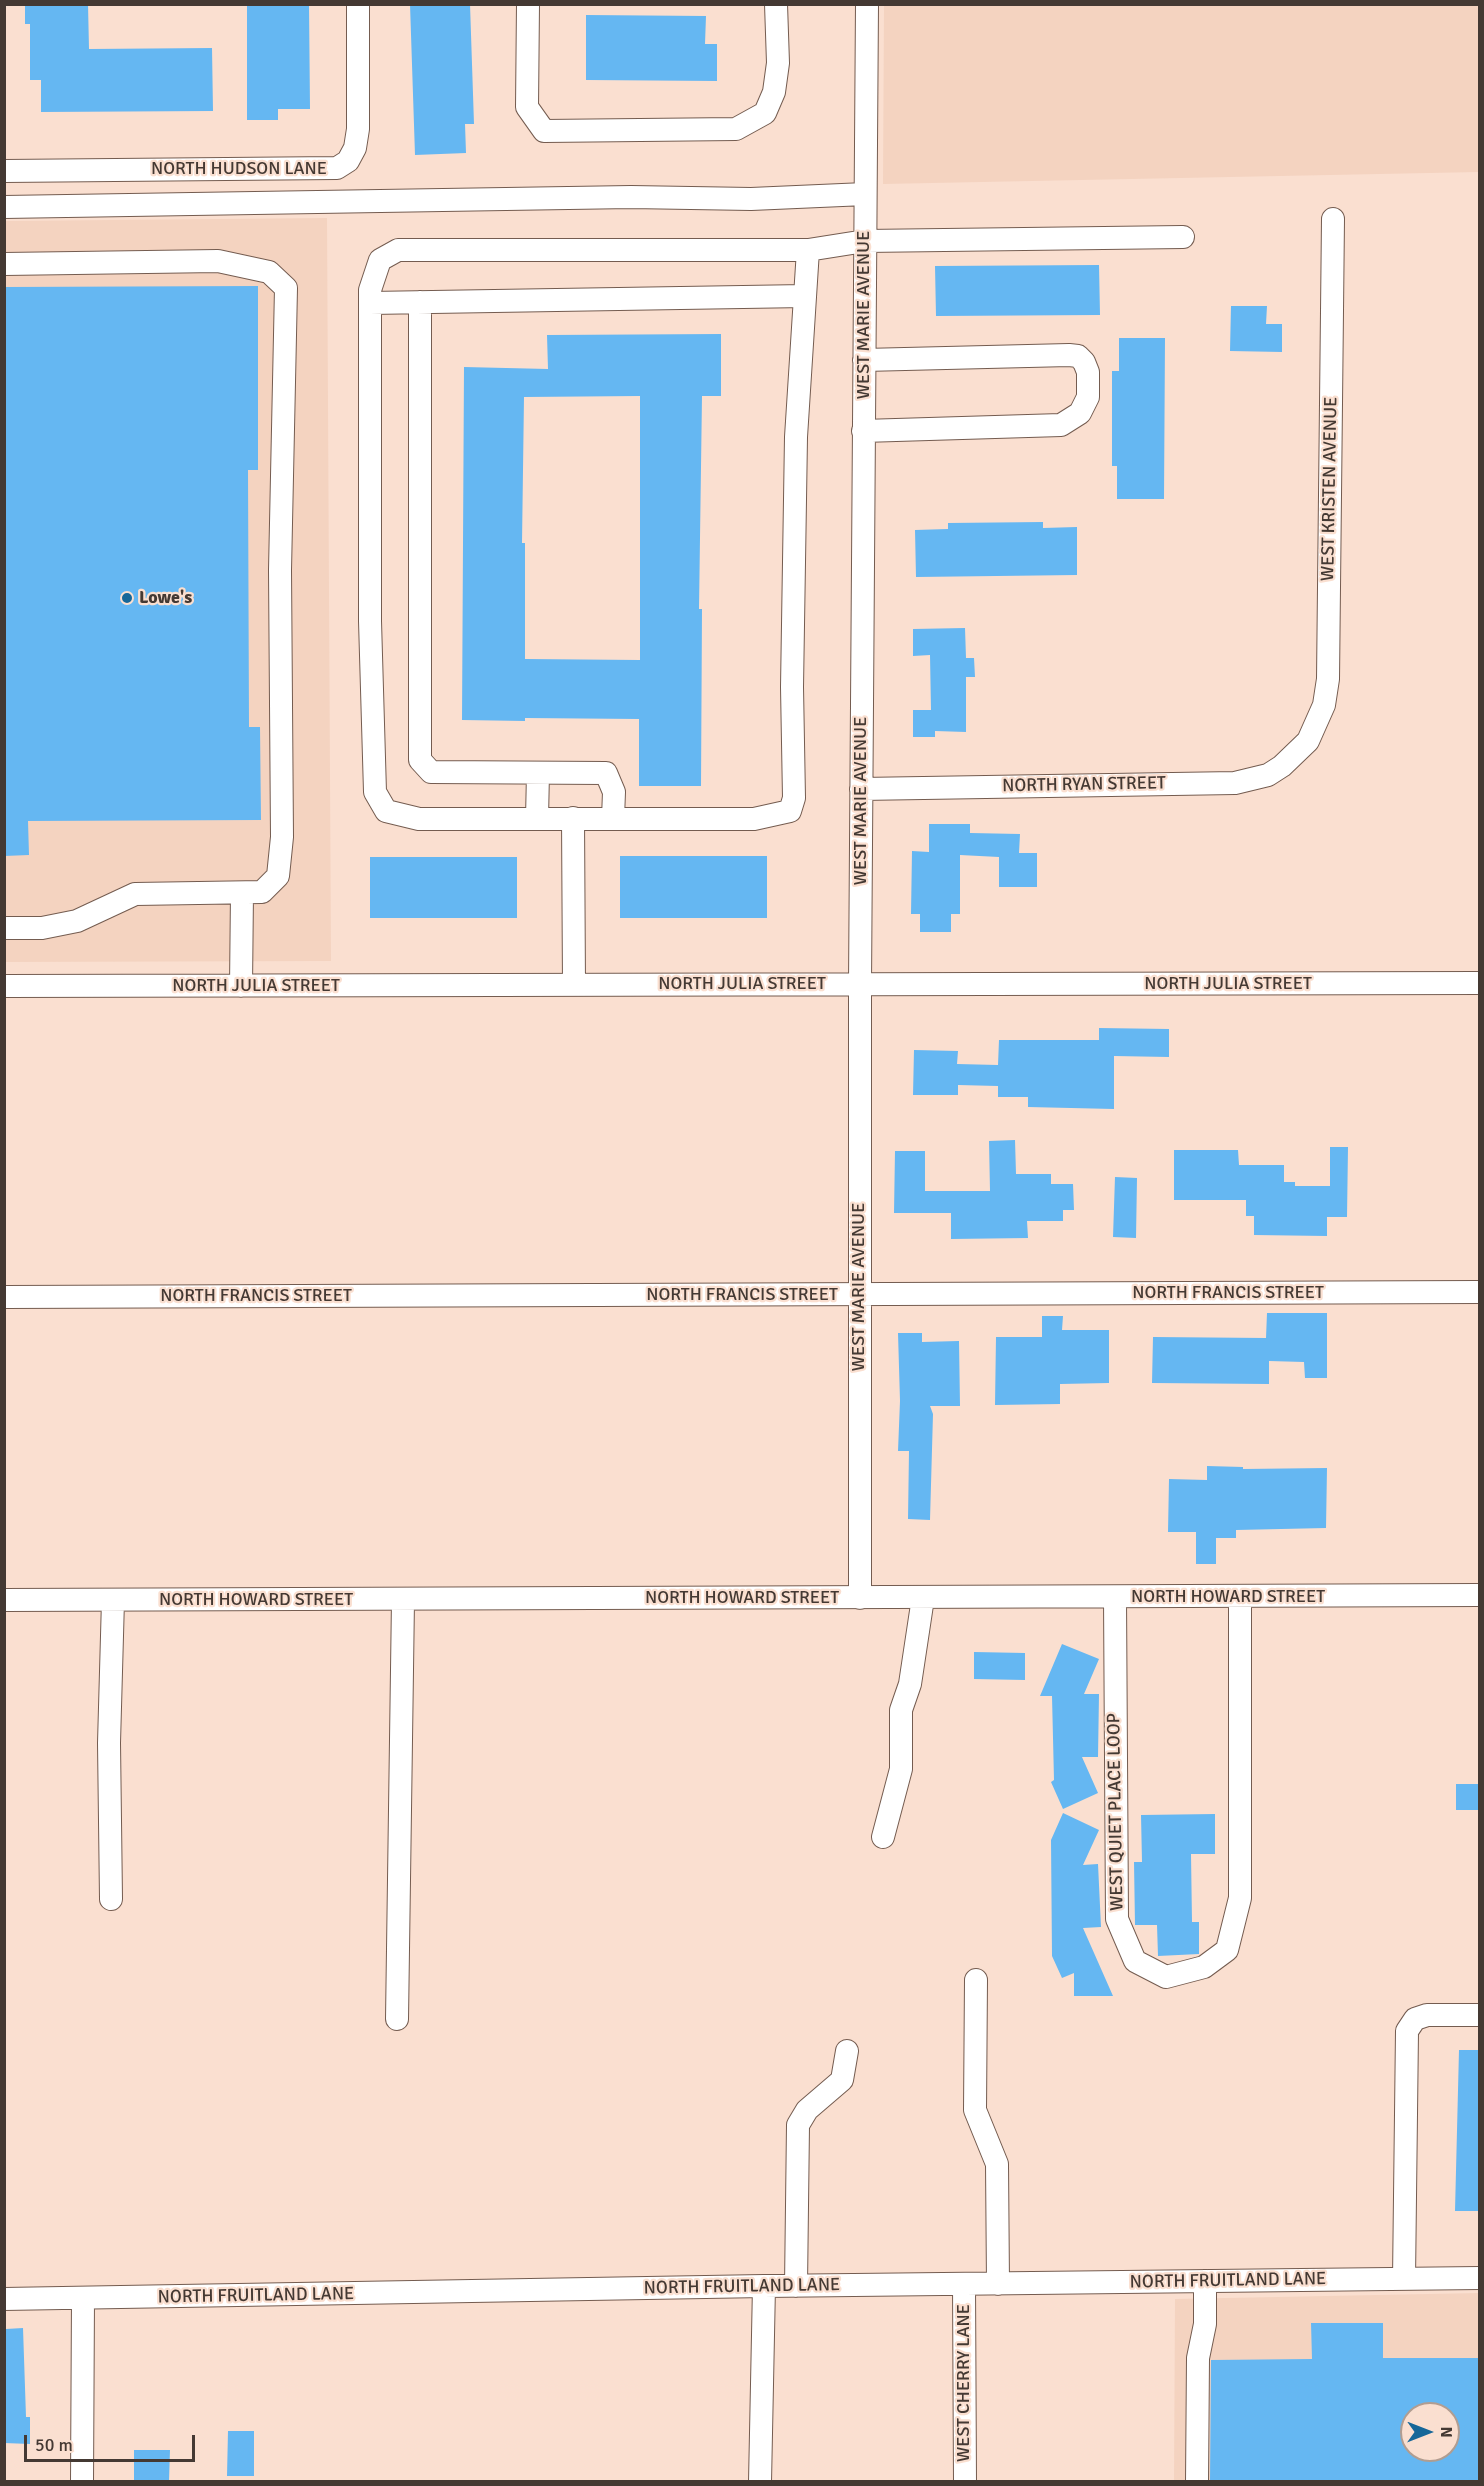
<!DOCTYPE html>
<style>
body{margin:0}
#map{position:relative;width:1484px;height:2486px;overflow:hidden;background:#fadfd0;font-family:Signika,sans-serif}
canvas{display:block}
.frame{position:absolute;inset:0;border:6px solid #443933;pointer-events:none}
.north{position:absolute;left:1400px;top:2402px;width:60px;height:60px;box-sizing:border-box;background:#fadfd0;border:2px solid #b19d91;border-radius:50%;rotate:90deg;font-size:16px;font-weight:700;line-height:24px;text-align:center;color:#443933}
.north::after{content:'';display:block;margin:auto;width:21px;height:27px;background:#166799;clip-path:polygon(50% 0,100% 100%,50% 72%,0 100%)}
.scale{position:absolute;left:24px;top:2435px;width:171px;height:27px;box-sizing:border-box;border:3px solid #443933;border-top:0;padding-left:8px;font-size:18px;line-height:21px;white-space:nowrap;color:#443933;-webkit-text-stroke:4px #fadfd0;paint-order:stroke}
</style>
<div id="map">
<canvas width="1484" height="2486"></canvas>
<div class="frame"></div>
<div class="north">N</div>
<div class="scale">50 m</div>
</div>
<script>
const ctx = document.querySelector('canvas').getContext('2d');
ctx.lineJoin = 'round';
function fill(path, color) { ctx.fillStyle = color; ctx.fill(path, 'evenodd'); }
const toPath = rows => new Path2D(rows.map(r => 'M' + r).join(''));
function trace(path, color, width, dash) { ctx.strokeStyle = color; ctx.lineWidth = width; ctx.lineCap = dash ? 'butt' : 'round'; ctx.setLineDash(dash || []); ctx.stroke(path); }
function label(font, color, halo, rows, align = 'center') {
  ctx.font = font + ' Signika,sans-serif'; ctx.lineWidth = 4.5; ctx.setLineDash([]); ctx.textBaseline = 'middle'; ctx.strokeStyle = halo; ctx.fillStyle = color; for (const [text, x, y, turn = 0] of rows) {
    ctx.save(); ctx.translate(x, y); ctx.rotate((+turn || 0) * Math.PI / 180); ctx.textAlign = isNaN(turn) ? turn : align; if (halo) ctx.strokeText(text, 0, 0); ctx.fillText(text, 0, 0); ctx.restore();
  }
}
fill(toPath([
 [884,5,1479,5,1479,172,883,184],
 [327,218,331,961,5,962,4,221],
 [1479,2293,1479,2481,1174,2482,1175,2299],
 [1412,2414,1448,2414,1448,2450,1412,2450]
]), '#f4d3c0');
fill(toPath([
 [25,4,88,4,89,49,212,48,213,111,41,112,41,80,30,80,30,24,25,24],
 [247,4,309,4,310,109,278,109,278,120,247,120],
 [410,4,470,4,474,124,465,124,466,153,415,155],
 [586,15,706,16,705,44,717,44,717,81,586,80],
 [1099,265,1100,315,936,316,935,266],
 [258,286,258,470,248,470,249,727,260,727,261,820,28,821,29,855,4,856,4,287],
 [1231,306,1267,306,1266,324,1282,324,1282,352,1230,351],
 [721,334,721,396,702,396,699,609,702,609,701,786,639,786,639,719,525,718,525,721,462,720,464,367,548,369,547,335],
 [640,396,640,660,525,659,525,543,522,543,524,397],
 [1119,338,1165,338,1164,499,1117,499,1117,466,1112,466,1112,371,1119,371],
 [1043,522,1043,528,1077,527,1077,575,916,577,915,530,948,529,948,523],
 [965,628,966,658,974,658,975,677,966,677,966,732,935,731,935,737,913,737,913,710,931,710,930,655,913,656,913,629],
 [929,824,970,824,970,833,1020,834,1019,853,1037,853,1037,887,999,887,999,857,960,855,960,914,951,914,951,932,920,932,920,914,911,914,912,851,929,852],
 [620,856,767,856,767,918,620,918],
 [370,857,517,857,517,918,370,918],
 [1099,1028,1169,1029,1169,1057,1114,1056,1114,1109,1028,1107,1028,1097,998,1097,998,1086,958,1085,958,1095,913,1095,914,1050,958,1051,957,1064,998,1065,999,1040,1099,1040],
 [1015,1140,1016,1174,1051,1174,1051,1184,1073,1184,1074,1210,1063,1210,1063,1221,1027,1221,1028,1238,951,1239,951,1213,894,1213,895,1151,925,1151,925,1191,990,1191,989,1141],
 [1330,1147,1348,1147,1347,1217,1327,1217,1327,1236,1254,1235,1254,1216,1246,1216,1246,1200,1174,1200,1174,1150,1238,1150,1239,1165,1284,1165,1284,1182,1295,1182,1295,1186,1330,1186],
 [1115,1177,1137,1178,1136,1238,1113,1237],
 [1267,1313,1327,1313,1327,1378,1305,1378,1304,1362,1269,1361,1269,1384,1152,1383,1153,1337,1266,1338],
 [1042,1316,1063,1316,1062,1330,1109,1330,1109,1383,1060,1384,1060,1404,995,1405,996,1337,1042,1337],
 [898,1333,922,1333,922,1342,959,1341,960,1406,930,1406,933,1414,930,1520,908,1519,909,1451,898,1451,900,1401],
 [1207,1466,1243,1467,1243,1469,1327,1468,1326,1528,1236,1530,1236,1538,1216,1538,1216,1564,1196,1564,1196,1532,1168,1532,1169,1479,1207,1480],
 [1062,1644,1099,1659,1084,1694,1099,1694,1098,1757,1082,1757,1098,1793,1063,1809,1051,1782,1054,1780,1052,1696,1040,1696],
 [974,1652,1025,1653,1025,1680,974,1679],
 [1456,1784,1479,1784,1479,1810,1456,1810],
 [1063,1813,1099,1830,1083,1865,1098,1864,1101,1927,1083,1928,1113,1996,1074,1996,1074,1973,1062,1978,1052,1956,1051,1840],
 [1215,1814,1215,1854,1191,1854,1192,1922,1199,1922,1199,1954,1158,1956,1157,1925,1135,1925,1134,1862,1142,1862,1141,1815],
 [1459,2050,1479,2050,1479,2211,1455,2211],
 [1311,2323,1383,2323,1383,2358,1479,2358,1479,2481,1210,2481,1211,2360,1312,2359],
 [1412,2414,1448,2414,1448,2450,1412,2450],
 [23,2328,26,2417,30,2417,30,2444,4,2443,6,2329],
 [228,2431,254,2431,254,2476,227,2476],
 [134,2450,170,2450,169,2481,134,2481]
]), '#65b7f2');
const minor = toPath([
 [528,4,527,107,544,131,736,129,765,113,774,92,778,63,776,4],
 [4,171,337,168,348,161,355,148,358,129,358,4],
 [4,207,631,197,751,199,865,194],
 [808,250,796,437,792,687,794,798,790,811,754,819,419,819,386,811,375,792,370,621,370,290,380,260,398,250,808,250,865,241,1183,237],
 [4,264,218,261,269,272,286,288,280,570,282,837,278,876,262,892,135,894,77,921,42,928,4,928],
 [420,302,420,760,431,772,606,773,614,792,613,818],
 [370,303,805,296],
 [863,431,1061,425,1080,413,1088,397,1088,372,1084,362,1078,356,1069,355,864,360],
 [861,789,1235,783,1268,775,1282,766,1308,741,1324,705,1328,679,1333,219],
 [537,818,538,773],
 [573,818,574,985],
 [4,986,1480,983],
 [241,986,242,893],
 [4,1297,1480,1292],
 [860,1598,860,984,867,4],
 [1115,1598,1117,1919,1135,1961,1166,1977,1204,1967,1227,1950,1240,1898,1240,1597],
 [4,1600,1480,1595],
 [883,1837,901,1769,901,1710,910,1684,923,1598],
 [111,1899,109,1743,113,1600],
 [976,1980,975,2110,997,2164,998,2284],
 [397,2019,403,1600],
 [1404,2279,1407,2031,1415,2019,1427,2015,1480,2015],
 [964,2284,965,2482],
 [796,2286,798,2125,807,2110,842,2080,847,2051],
 [4,2299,764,2286,1480,2278],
 [82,2482,83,2299],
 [760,2482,764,2286],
 [1197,2482,1198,2358,1205,2324,1205,2281]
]);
trace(minor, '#745c50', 24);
trace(minor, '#fff', 22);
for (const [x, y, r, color] of [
 [127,598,6,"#166799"]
]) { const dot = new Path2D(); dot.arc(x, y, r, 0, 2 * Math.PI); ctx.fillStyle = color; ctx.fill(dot); trace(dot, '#fadfd0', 2); }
label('18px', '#443933', '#fadfd0', [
 ["NORTH HUDSON LANE",239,169],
 ["WEST MARIE AVENUE",864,315,-90],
 ["WEST KRISTEN AVENUE",1330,489,-89],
 ["NORTH RYAN STREET",1084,785,-1],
 ["WEST MARIE AVENUE",861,801,-90],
 ["NORTH JULIA STREET",742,984],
 ["NORTH JULIA STREET",1228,984],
 ["NORTH JULIA STREET",256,986],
 ["WEST MARIE AVENUE",859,1287,-90],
 ["NORTH FRANCIS STREET",1228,1293],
 ["NORTH FRANCIS STREET",742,1295],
 ["NORTH FRANCIS STREET",256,1296],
 ["NORTH HOWARD STREET",1228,1597],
 ["NORTH HOWARD STREET",742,1598],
 ["NORTH HOWARD STREET",256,1600],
 ["WEST QUIET PLACE LOOP",1116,1812,-91],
 ["NORTH FRUITLAND LANE",1228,2281,-1],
 ["NORTH FRUITLAND LANE",742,2287,-1],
 ["NORTH FRUITLAND LANE",256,2296,-1],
 ["WEST CHERRY LANE",964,2383,-90]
]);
label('bold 18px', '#443933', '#fadfd0', [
 ["Lowe's",139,598]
], 'left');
</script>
